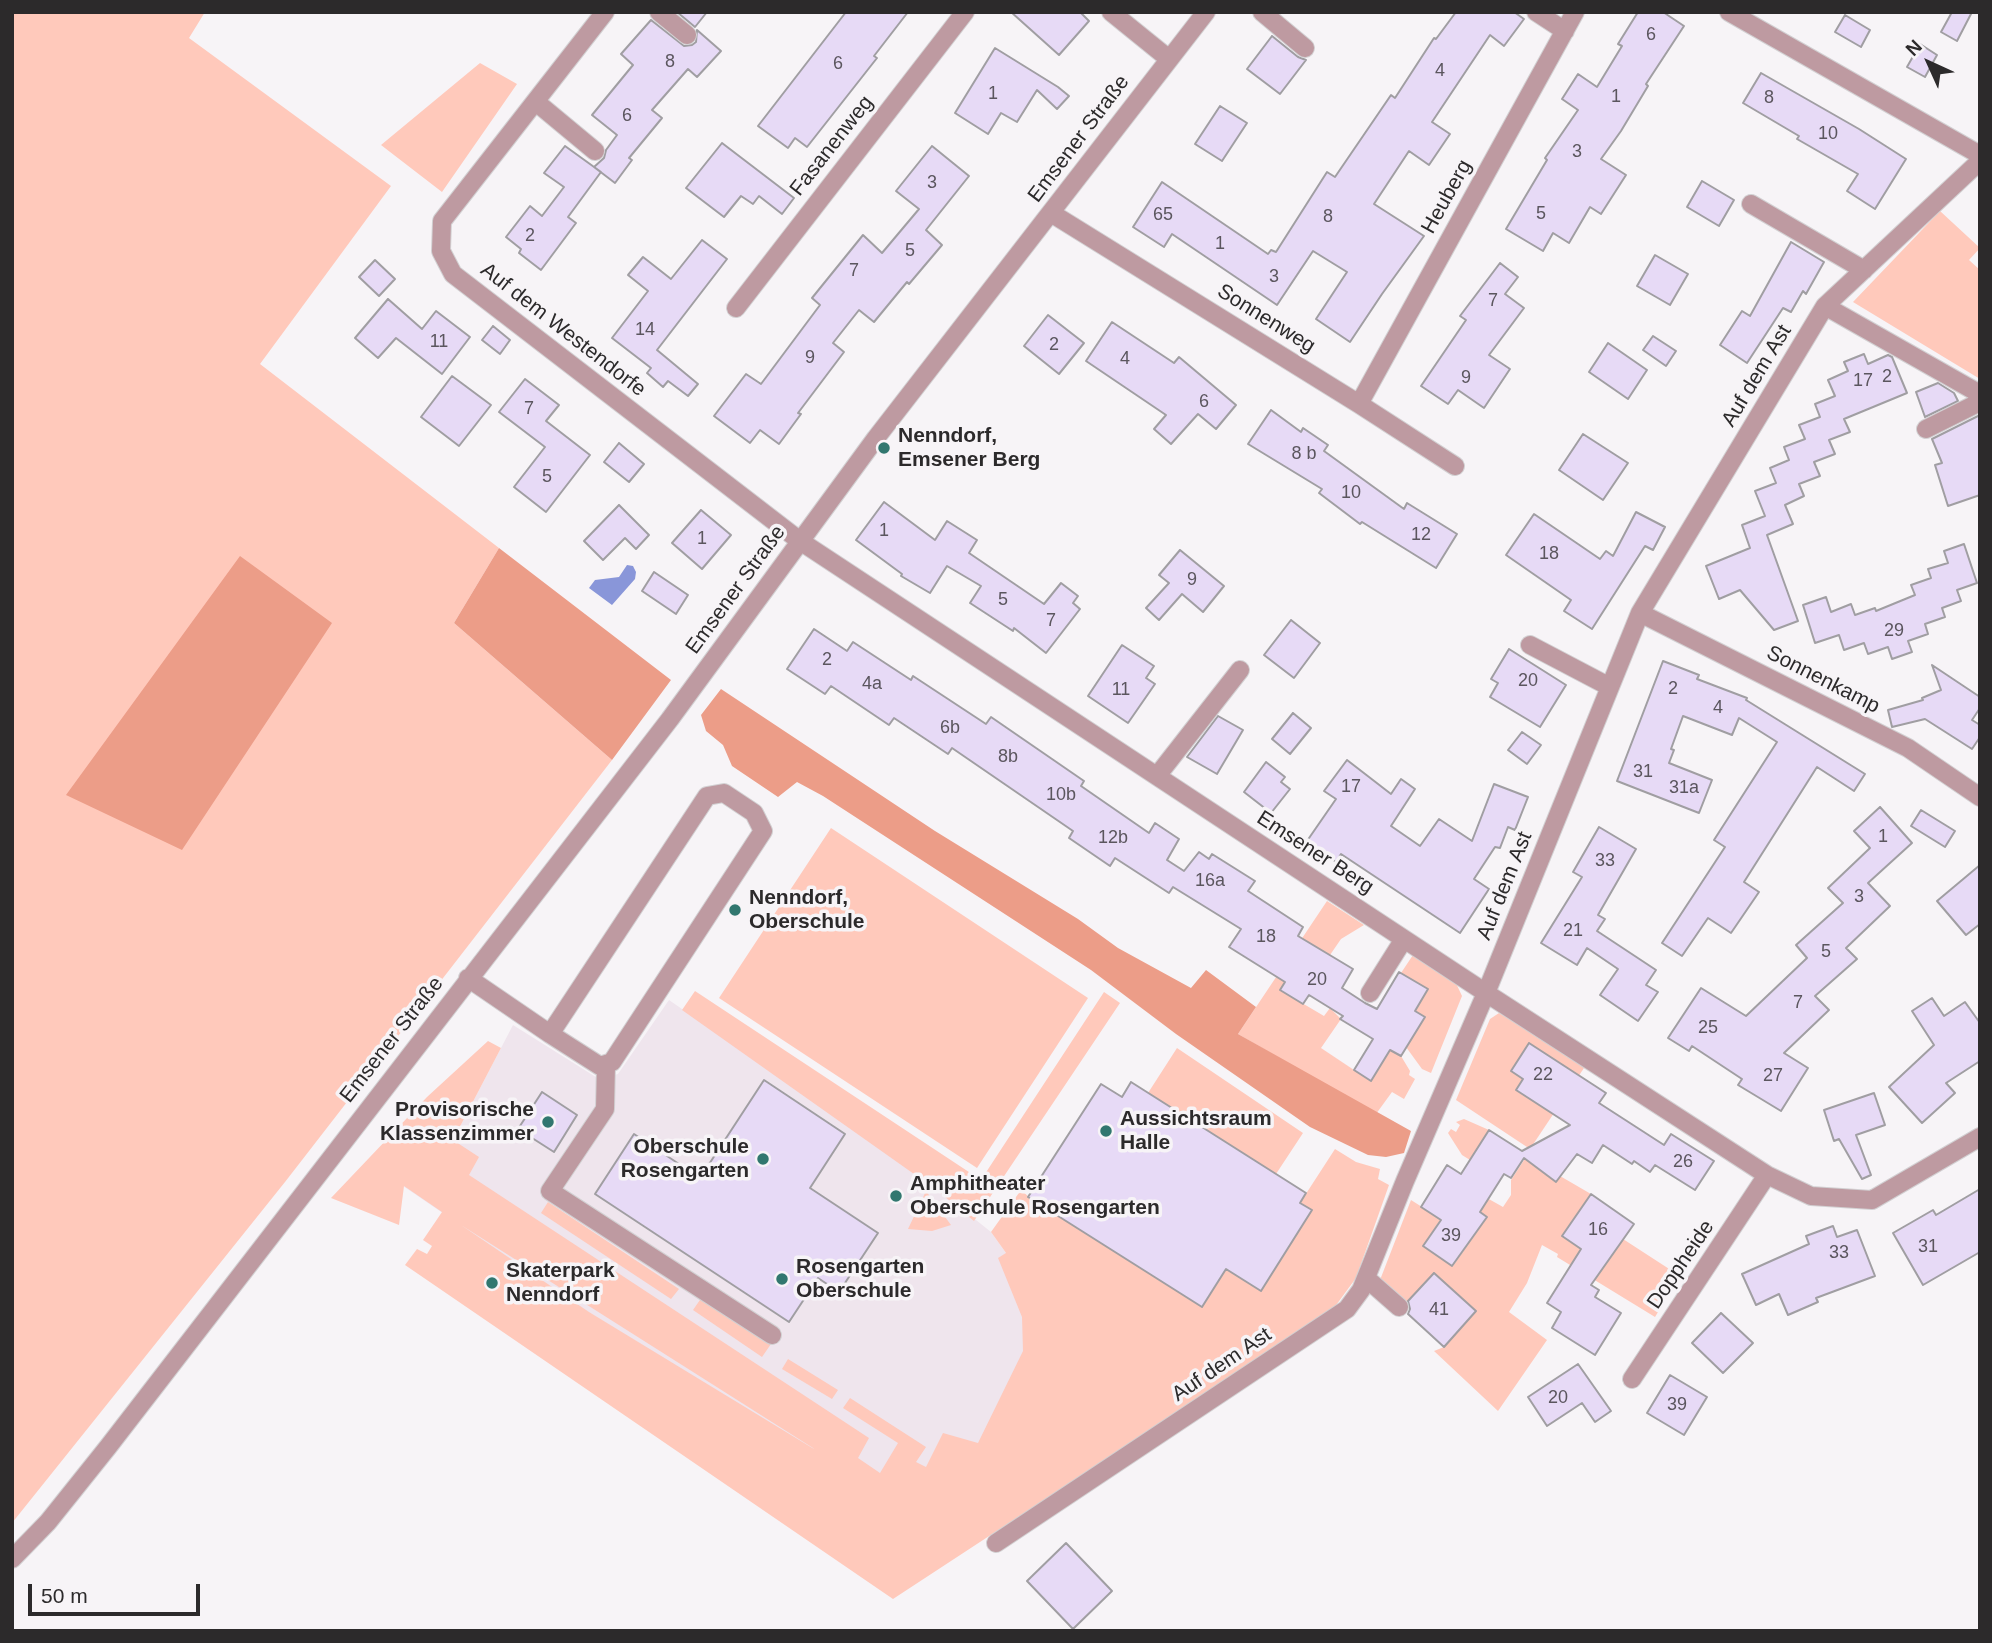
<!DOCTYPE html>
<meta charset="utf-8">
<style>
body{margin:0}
#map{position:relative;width:1992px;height:1643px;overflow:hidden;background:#f7f4f7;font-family:Arial,sans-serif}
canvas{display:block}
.frame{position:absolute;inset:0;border:14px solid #2c2a2b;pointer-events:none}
.north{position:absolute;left:1894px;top:28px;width:70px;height:70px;-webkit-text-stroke:5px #f7f4f7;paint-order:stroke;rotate:315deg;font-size:19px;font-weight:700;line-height:28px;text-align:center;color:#2c2a2b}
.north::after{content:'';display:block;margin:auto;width:24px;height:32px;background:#2c2a2b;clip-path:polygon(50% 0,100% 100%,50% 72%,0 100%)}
.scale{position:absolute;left:28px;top:1584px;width:172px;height:32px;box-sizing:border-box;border:4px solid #2c2a2b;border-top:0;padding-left:9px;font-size:21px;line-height:24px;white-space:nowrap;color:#2c2a2b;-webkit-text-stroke:5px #f7f4f7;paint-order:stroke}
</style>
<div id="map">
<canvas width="1992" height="1643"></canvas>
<div class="frame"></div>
<div class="north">N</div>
<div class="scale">50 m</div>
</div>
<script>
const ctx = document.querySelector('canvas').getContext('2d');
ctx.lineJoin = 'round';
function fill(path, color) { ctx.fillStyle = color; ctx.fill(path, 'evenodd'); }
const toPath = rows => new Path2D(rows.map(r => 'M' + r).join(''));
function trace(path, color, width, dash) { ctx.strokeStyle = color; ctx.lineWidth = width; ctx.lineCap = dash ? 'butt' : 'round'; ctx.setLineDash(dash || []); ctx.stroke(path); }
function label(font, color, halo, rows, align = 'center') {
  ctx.font = font + ' Arial,sans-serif'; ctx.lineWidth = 7; ctx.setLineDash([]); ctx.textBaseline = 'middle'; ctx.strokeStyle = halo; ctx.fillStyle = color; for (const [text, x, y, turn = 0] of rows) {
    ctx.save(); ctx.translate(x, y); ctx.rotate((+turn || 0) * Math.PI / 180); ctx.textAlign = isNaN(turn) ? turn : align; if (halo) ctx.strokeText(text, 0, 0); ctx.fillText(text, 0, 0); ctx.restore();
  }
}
fill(toPath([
 [669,1000,906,1164,991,1232,1043,1305,1092,1328,922,1516,588,1312,403,1186,453,1140,513,1025,599,1079,618,1074]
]), '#efe5ed');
fill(toPath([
 [12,12,205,12,189,38,391,186,260,364,499,548,454,623,612,760,285,1182,12,1523],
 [480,63,517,84,442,192,381,145],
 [1940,211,1980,248,1969,260,1980,270,1980,379,1853,302],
 [831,828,1088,998,977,1168,719,998],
 [1327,901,1364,925,1341,939,1330,955,1309,943,1280,990,1324,1016,1330,1008,1341,1019,1321,1048,1354,1070,1390,1049,1401,1056,1410,1071,1409,1075,1415,1079,1404,1099,1392,1092,1376,1114,1238,1034],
 [1413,955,1455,981,1462,996,1431,1073,1422,1069,1406,1047,1424,1017,1415,1011,1428,989,1401,973],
 [695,991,981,1180,1104,992,1120,1003,974,1221,938,1191,682,1010],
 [1499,1013,1586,1065,1530,1149,1456,1100,1490,1019],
 [488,1041,501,1048,453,1140,479,1157,469,1175,869,1438,858,1458,880,1473,898,1443,843,1408,850,1398,926,1447,916,1462,926,1467,943,1433,978,1443,1023,1351,1022,1317,998,1258,1006,1253,991,1232,1021,1190,1029,1197,1202,1307,1226,1269,1311,1210,1300,1203,1335,1149,1356,1162,1380,1169,1378,1179,1389,1185,1356,1278,1331,1312,893,1599,405,1265,417,1249,427,1254,432,1246,423,1240,442,1212,404,1186,399,1225,331,1198,427,1097],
 [461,1225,813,1448,814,1449,589,1312],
 [1177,1048,1303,1133,1276,1174,1148,1093],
 [1464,1119,1489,1130,1470,1160,1462,1155,1448,1133,1451,1129,1456,1132,1460,1125,1456,1122],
 [1528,1154,1552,1173,1549,1177,1556,1182,1560,1176,1591,1194,1562,1236,1604,1266,1623,1239,1680,1276,1655,1317,1557,1257,1558,1254,1542,1245,1527,1283,1509,1312,1547,1340,1498,1411,1434,1351,1444,1347,1476,1311,1434,1273,1405,1304,1380,1280,1411,1200,1441,1219,1423,1246,1453,1266,1487,1217,1464,1201,1471,1189,1503,1207,1511,1195,1511,1180],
 [926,1191,951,1225,932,1231,908,1229],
 [548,1202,679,1289,671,1299,541,1213],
 [702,1297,771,1344,762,1357,693,1310],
 [788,1359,838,1390,832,1399,782,1369]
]), '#ffc9bb');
fill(toPath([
 [499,548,671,680,612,760,454,623],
 [240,556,332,623,182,850,66,795],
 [721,689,935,831,1078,919,1118,948,1191,988,1206,970,1256,1007,1238,1034,1411,1131,1404,1153,1386,1157,1368,1155,1310,1127,1176,1034,1091,970,823,796,797,782,778,797,732,766,723,745,706,731,701,715]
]), '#ec9d88');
fill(toPath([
 [627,565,633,566,636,572,635,579,612,605,589,588,595,580,619,577]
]), '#8996d9');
const building = toPath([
 [677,12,707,12,695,27,677,12],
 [846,12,908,12,874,56,877,58,807,147,795,138,788,148,758,126,846,12],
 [1011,12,1080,12,1089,21,1059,55,1011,12],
 [1456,12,1514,12,1524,19,1504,46,1490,35,1432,122,1450,134,1429,165,1409,151,1374,204,1424,236,1382,294,1350,342,1316,319,1347,272,1313,251,1277,305,1172,234,1164,247,1133,227,1162,182,1268,254,1271,250,1276,252,1327,172,1335,177,1391,95,1395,98,1434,38,1436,39,1456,12],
 [1638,12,1663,12,1684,26,1646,84,1648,86,1621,131,1601,159,1626,175,1601,214,1590,207,1569,243,1553,233,1543,251,1506,229,1547,160,1545,158,1578,110,1562,99,1578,74,1597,87,1622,46,1618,44,1638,12],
 [1952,12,1972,12,1957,41,1941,32,1952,12],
 [1845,15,1870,30,1861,47,1835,32,1845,15],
 [651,20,684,46,692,45,696,42,697,30,721,51,697,77,688,69,652,110,662,118,629,158,632,160,615,183,594,167,604,158,606,150,617,135,592,115,633,65,621,54,651,20],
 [1272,36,1298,57,1306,60,1280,94,1247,69,1272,36],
 [1920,44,1937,55,1925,77,1907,67,1920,44],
 [995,48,1058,87,1069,96,1057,109,1037,90,1017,122,1001,113,988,134,955,113,995,48],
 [1761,73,1859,129,1906,159,1875,209,1847,191,1858,174,1797,139,1799,136,1743,103,1761,73],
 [1220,106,1247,123,1222,161,1195,144,1220,106],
 [722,143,794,198,782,214,759,196,753,204,741,196,724,217,686,188,722,143],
 [565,146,601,172,568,217,576,223,541,270,519,253,521,249,506,237,530,206,542,216,564,187,544,173,565,146],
 [932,146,969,176,926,230,942,245,909,284,907,282,874,322,859,310,833,343,844,352,798,413,801,414,779,444,760,430,750,443,714,416,746,374,761,384,820,305,812,298,863,235,882,253,919,209,896,191,932,146],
 [1702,181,1734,200,1719,226,1687,207,1702,181],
 [702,240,727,259,657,350,698,384,688,396,668,381,663,387,647,373,651,368,612,338,648,291,628,275,643,257,671,279,702,240],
 [1791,242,1824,262,1806,294,1803,291,1791,312,1783,308,1747,363,1720,345,1742,311,1750,316,1791,242],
 [1655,255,1688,274,1670,305,1637,286,1655,255],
 [375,260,395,279,379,296,359,277,375,260],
 [1500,263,1518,277,1505,294,1524,308,1489,355,1510,369,1484,408,1458,390,1448,404,1421,386,1466,320,1460,316,1500,263],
 [388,299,422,329,436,311,470,337,442,374,396,338,378,358,355,338,388,299],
 [1048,315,1084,343,1059,374,1024,346,1048,315],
 [1112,322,1174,363,1179,357,1236,405,1216,429,1198,414,1171,444,1154,429,1166,415,1086,361,1112,322],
 [493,326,510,340,500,354,482,340,493,326],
 [1653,336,1676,351,1666,366,1643,350,1653,336],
 [1608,343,1647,370,1628,399,1589,372,1608,343],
 [1864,354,1868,364,1888,355,1892,357,1907,393,1844,419,1850,432,1829,440,1835,454,1814,462,1820,476,1799,484,1804,496,1785,505,1793,524,1767,535,1798,621,1774,630,1740,590,1719,599,1706,566,1750,548,1742,525,1765,516,1755,491,1776,483,1770,468,1789,460,1784,447,1805,439,1799,425,1820,417,1815,404,1835,396,1828,380,1848,371,1844,362,1864,354],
 [452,376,491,405,459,446,421,417,452,376],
 [525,379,559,405,546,421,590,455,546,512,514,487,545,447,499,412,525,379],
 [1938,383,1954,393,1958,401,1925,417,1916,392,1938,383],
 [1271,410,1301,432,1303,428,1328,445,1324,451,1404,509,1407,503,1457,534,1436,568,1362,522,1360,524,1319,493,1322,489,1248,444,1271,410],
 [1980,415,1980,495,1948,506,1935,465,1942,463,1932,439,1980,415],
 [1583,434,1628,463,1603,500,1559,470,1583,434],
 [619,443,644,464,629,482,604,462,619,443],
 [884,502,935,540,947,521,977,540,969,553,1044,604,1061,583,1078,596,1073,603,1080,609,1046,653,1014,628,1013,631,970,603,981,586,947,566,930,593,901,576,902,574,856,540,884,502],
 [619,505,649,535,636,549,625,538,603,560,584,541,619,505],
 [701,510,731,535,702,569,672,543,701,510],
 [1636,512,1665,527,1653,550,1645,546,1592,629,1564,611,1571,600,1506,555,1534,514,1600,559,1606,551,1613,556,1636,512],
 [1964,544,1977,583,1957,590,1961,601,1942,608,1945,617,1925,624,1928,634,1908,641,1912,652,1892,659,1888,647,1868,654,1864,643,1844,650,1839,635,1815,643,1803,605,1826,597,1831,612,1851,604,1855,615,1875,608,1876,611,1915,595,1911,585,1931,578,1928,569,1948,563,1944,551,1964,544],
 [1180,550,1224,586,1203,612,1182,594,1159,620,1146,608,1169,583,1159,575,1180,550],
 [654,572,688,595,676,614,642,591,654,572],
 [1291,620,1320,643,1294,678,1264,655,1291,620],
 [814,629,847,651,853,642,911,680,913,676,986,724,991,717,1084,781,1081,786,1149,833,1155,823,1179,839,1167,860,1184,871,1199,852,1209,859,1212,854,1255,881,1248,891,1303,927,1298,936,1353,969,1342,988,1365,1003,1377,1009,1399,972,1428,989,1415,1011,1425,1017,1401,1056,1390,1050,1371,1081,1354,1070,1373,1039,1340,1019,1343,1016,1309,995,1303,1004,1280,990,1285,982,1229,947,1241,929,1173,887,1169,893,1115,858,1110,866,1069,838,1073,831,952,748,948,754,894,718,889,725,831,686,825,694,787,669,814,629],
 [1122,645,1154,666,1146,678,1155,684,1128,723,1088,696,1122,645],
 [1509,649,1566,685,1540,727,1490,697,1498,683,1491,679,1509,649],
 [1663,661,1699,675,1697,679,1747,698,1746,700,1865,774,1854,791,1817,767,1744,882,1759,892,1731,933,1708,918,1682,956,1662,943,1725,847,1714,840,1777,742,1739,718,1732,735,1683,716,1671,749,1674,750,1669,763,1712,780,1699,813,1617,781,1663,661],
 [1932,665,1980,697,1980,708,1972,720,1980,725,1980,737,1972,749,1925,719,1892,727,1888,710,1923,700,1922,698,1941,690,1932,665],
 [1293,713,1311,728,1290,754,1272,739,1293,713],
 [1218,716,1243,730,1217,774,1187,757,1218,716],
 [1522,732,1541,745,1527,764,1508,750,1522,732],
 [1347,760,1391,794,1401,779,1415,789,1391,826,1420,846,1439,819,1472,841,1494,784,1528,797,1515,830,1508,827,1500,848,1495,847,1474,879,1489,889,1460,933,1341,854,1336,862,1307,841,1336,799,1324,791,1347,760],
 [1266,762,1285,777,1281,782,1290,789,1271,813,1244,792,1266,762],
 [1880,807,1912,843,1868,883,1890,906,1846,948,1857,959,1815,996,1829,1010,1784,1053,1808,1068,1781,1111,1738,1085,1742,1079,1692,1046,1689,1051,1668,1038,1701,988,1746,1016,1807,958,1796,945,1843,903,1828,888,1870,848,1854,831,1880,807],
 [1921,810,1955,831,1945,847,1911,826,1921,810],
 [1599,827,1636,849,1598,915,1605,919,1597,931,1656,970,1646,985,1658,992,1638,1021,1600,995,1618,969,1587,948,1577,965,1541,943,1582,877,1573,872,1599,827],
 [1980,865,1980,924,1966,935,1937,901,1980,865],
 [1932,998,1944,1016,1965,1002,1980,1023,1980,1061,1946,1083,1955,1093,1922,1123,1889,1087,1934,1045,1912,1011,1932,998],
 [1529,1043,1606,1093,1599,1103,1664,1145,1671,1134,1714,1161,1695,1190,1655,1165,1650,1172,1634,1161,1632,1164,1603,1145,1592,1163,1577,1154,1556,1182,1524,1158,1511,1178,1504,1174,1480,1212,1487,1217,1452,1266,1423,1246,1441,1220,1421,1207,1447,1165,1461,1174,1489,1130,1522,1151,1570,1125,1516,1090,1523,1079,1511,1071,1529,1043],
 [764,1080,845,1134,810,1188,878,1233,839,1292,818,1278,789,1322,595,1194,634,1134,700,1178,764,1080],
 [1131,1082,1306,1193,1300,1203,1312,1210,1261,1291,1226,1269,1202,1307,1028,1197,1101,1084,1122,1097,1131,1082],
 [542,1092,577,1115,554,1152,518,1129,542,1092],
 [1874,1093,1885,1125,1856,1135,1871,1175,1862,1179,1839,1139,1834,1141,1824,1110,1874,1093],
 [1980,1189,1980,1252,1923,1285,1893,1233,1933,1210,1936,1215,1980,1189],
 [1591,1194,1634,1224,1591,1285,1599,1290,1595,1297,1621,1313,1595,1355,1552,1328,1561,1312,1547,1303,1581,1249,1562,1236,1591,1194],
 [1833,1226,1837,1237,1857,1230,1875,1276,1816,1298,1818,1302,1788,1315,1779,1294,1756,1305,1742,1274,1809,1244,1806,1236,1833,1226],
 [1434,1273,1476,1311,1444,1347,1408,1314,1410,1309,1408,1301,1434,1273],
 [1721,1313,1753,1343,1723,1373,1692,1343,1721,1313],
 [1578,1364,1611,1411,1595,1422,1582,1403,1547,1426,1528,1397,1578,1364],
 [1670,1375,1707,1397,1684,1435,1647,1413,1670,1375],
 [1066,1543,1112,1591,1073,1629,1027,1581,1066,1543]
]);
fill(building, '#e7daf6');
trace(building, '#a09ea2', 2);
const minor = toPath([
 [605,12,442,221,441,251,453,274,800,541,1486,993,1767,1175,1811,1196,1872,1200,1980,1137],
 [659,12,687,35],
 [1111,12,1169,59],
 [1262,12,1305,48],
 [1536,12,1565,31],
 [1729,12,1980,155],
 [536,102,595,151],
 [1751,204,1864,270],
 [1051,213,1359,404,1455,466],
 [1825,306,1980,394],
 [736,308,965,12],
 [1359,404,1575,12],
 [1926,429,1980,402],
 [1640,613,1908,748,1980,797],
 [1530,645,1610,687],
 [1157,776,1240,670],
 [468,978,550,1034,707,796,724,793,754,813,763,831,612,1062,600,1066,550,1034],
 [1370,993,1404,939],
 [606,1064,605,1109,550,1191,772,1335],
 [1366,1278,1399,1307],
 [1632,1379,1767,1175],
 [996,1543,1347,1309,1361,1290,1405,1181,1486,993,1640,613,1825,306,1980,161],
 [12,1559,48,1522,108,1447,670,719,876,438,1206,12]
]);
trace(minor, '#d2d0d2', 20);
trace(minor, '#be9aa1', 18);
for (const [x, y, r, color] of [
 [884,448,7,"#31776f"],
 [735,910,7,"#31776f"],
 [548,1122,7,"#31776f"],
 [1106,1131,7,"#31776f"],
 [763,1159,7,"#31776f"],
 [896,1196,7,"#31776f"],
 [782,1279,7,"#31776f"],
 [492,1283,7,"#31776f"]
]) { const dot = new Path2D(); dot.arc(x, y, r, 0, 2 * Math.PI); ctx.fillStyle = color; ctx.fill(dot); trace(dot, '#f7f4f7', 2.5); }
label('18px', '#5b565e', null, [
 ["6",1651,35],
 ["8",670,62],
 ["6",838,64],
 ["4",1440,71],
 ["1",993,94],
 ["1",1616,97],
 ["8",1769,98],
 ["6",627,116],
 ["10",1828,134],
 ["3",1577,152],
 ["3",932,183],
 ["5",1541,214],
 ["65",1163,215],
 ["8",1328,217],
 ["2",530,236],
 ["1",1220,244],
 ["5",910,251],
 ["7",854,271],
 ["3",1274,277],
 ["7",1493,301],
 ["14",645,330],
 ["11",439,342],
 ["2",1054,345],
 ["9",810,358],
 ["4",1125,359],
 ["2",1887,377],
 ["9",1466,378],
 ["17",1863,381],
 ["6",1204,402],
 ["7",529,409],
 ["8 b",1304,454],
 ["5",547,477],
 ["10",1351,493],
 ["1",884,531],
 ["12",1421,535],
 ["1",702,539],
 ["18",1549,554],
 ["9",1192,580],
 ["5",1003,600],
 ["7",1051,621],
 ["29",1894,631],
 ["2",827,660],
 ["20",1528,681],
 ["4a",872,684],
 ["2",1673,689],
 ["11",1121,690],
 ["4",1718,708],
 ["6b",950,728],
 ["8b",1008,757],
 ["31",1643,772],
 ["17",1351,787],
 ["31a",1684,788],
 ["10b",1061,795],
 ["1",1883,837],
 ["12b",1113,838],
 ["33",1605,861],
 ["16a",1210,881],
 ["3",1859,897],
 ["21",1573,931],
 ["18",1266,937],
 ["5",1826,952],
 ["20",1317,980],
 ["7",1798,1003],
 ["25",1708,1028],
 ["22",1543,1075],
 ["27",1773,1076],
 ["26",1683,1162],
 ["16",1598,1230],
 ["39",1451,1236],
 ["31",1928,1247],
 ["33",1839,1253],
 ["41",1439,1310],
 ["20",1558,1398],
 ["39",1677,1405]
]);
label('21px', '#2c2a2b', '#f7f4f7', [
 ["Emsener Straße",1079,139,-53],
 ["Fasanenweg",832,146,-52],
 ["Heuberg",1447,197,-61],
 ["Sonnenweg",1266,319,32],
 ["Auf dem Westendorfe",563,330,38],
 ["Auf dem Ast",1757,376,-59],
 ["Emsener Straße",736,590,-54],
 ["Sonnenkamp",1823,680,27],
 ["Emsener Berg",1315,853,33],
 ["Auf dem Ast",1505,886,-68],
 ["Emsener Straße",392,1040,-52],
 ["Doppheide",1681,1265,-56],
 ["Auf dem Ast",1222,1365,-34]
]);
label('bold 21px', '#2c2a2b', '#f7f4f7', [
 ["Nenndorf,",898,436],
 ["Emsener Berg",898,460],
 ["Nenndorf,",749,898],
 ["Oberschule",749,922],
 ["Provisorische",534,1110,"right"],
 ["Klassenzimmer",534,1134,"right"],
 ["Aussichtsraum",1120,1119],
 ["Halle",1120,1143],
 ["Oberschule",749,1147,"right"],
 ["Rosengarten",749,1171,"right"],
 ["Amphitheater",910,1184],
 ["Oberschule Rosengarten",910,1208],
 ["Rosengarten",796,1267],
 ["Oberschule",796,1291],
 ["Skaterpark",506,1271],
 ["Nenndorf",506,1295]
], 'left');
</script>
